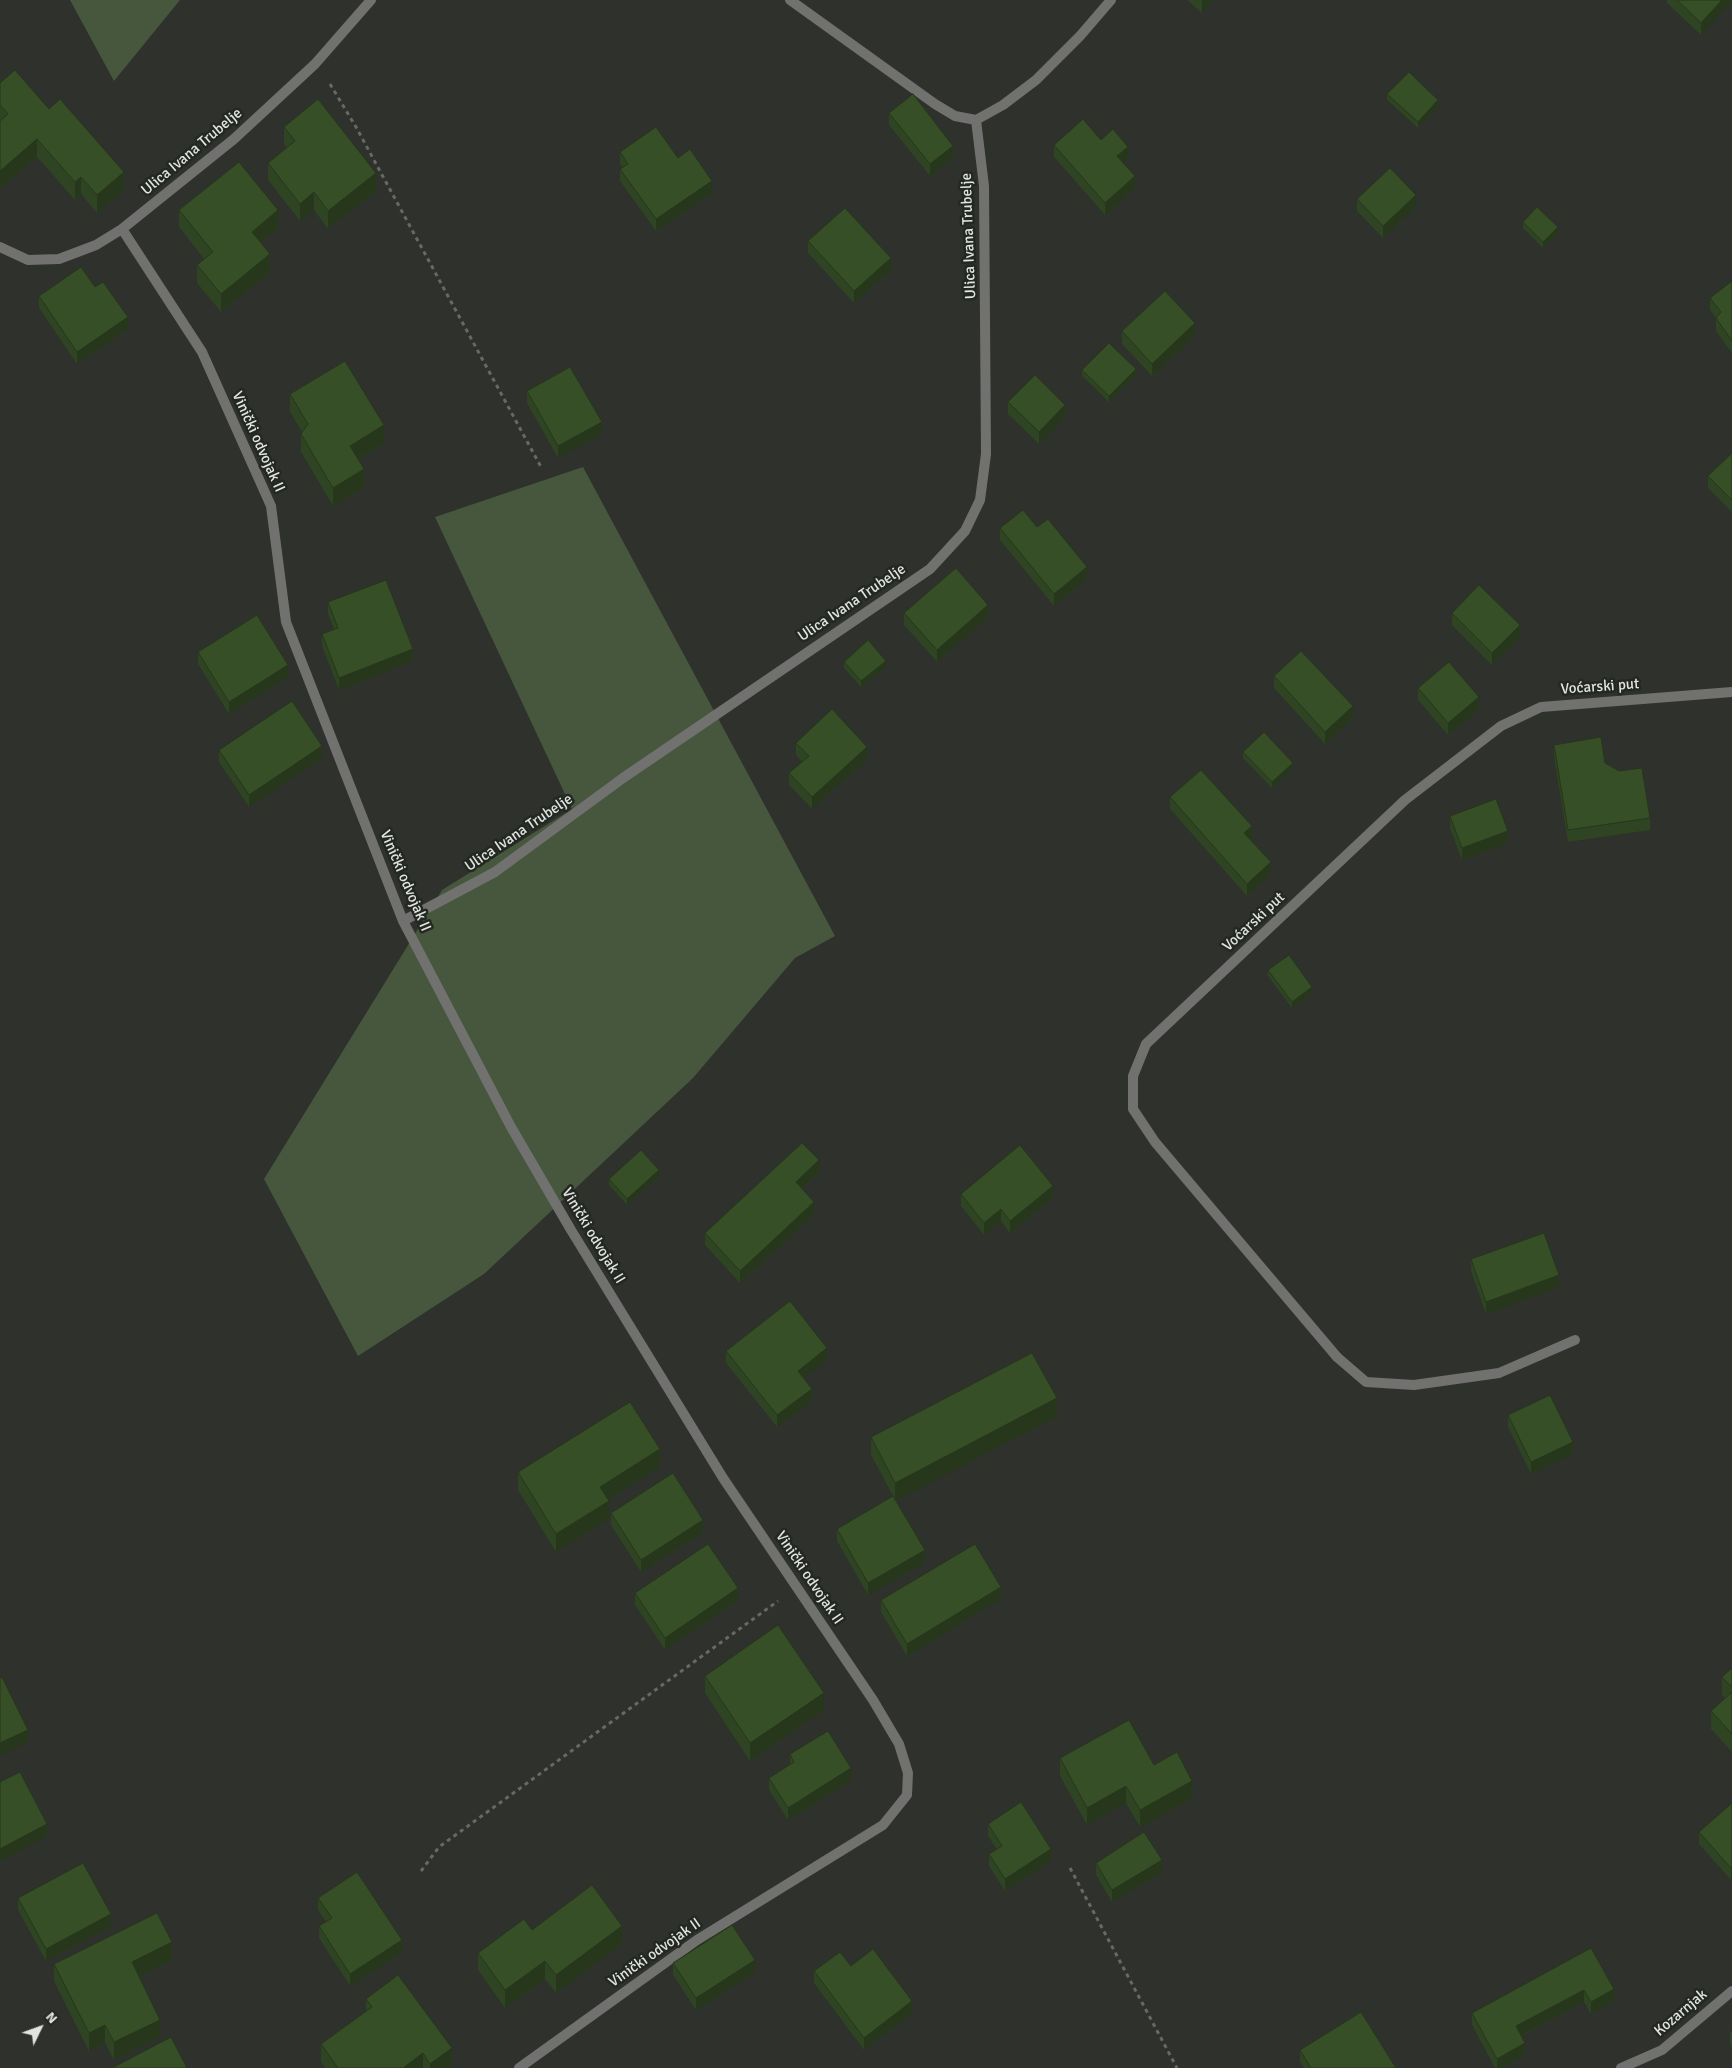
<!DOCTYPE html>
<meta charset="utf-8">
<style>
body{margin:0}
#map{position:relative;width:1732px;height:2068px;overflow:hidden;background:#2e312c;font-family:Signika,sans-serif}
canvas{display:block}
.north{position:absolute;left:15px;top:2003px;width:50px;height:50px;-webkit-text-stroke:4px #242822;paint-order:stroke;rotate:48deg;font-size:14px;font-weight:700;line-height:20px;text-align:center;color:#e2e4e1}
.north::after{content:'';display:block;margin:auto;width:18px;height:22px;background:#e2e4e1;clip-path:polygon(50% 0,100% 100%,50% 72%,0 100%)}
</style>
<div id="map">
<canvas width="1732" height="2068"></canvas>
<div class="north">N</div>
</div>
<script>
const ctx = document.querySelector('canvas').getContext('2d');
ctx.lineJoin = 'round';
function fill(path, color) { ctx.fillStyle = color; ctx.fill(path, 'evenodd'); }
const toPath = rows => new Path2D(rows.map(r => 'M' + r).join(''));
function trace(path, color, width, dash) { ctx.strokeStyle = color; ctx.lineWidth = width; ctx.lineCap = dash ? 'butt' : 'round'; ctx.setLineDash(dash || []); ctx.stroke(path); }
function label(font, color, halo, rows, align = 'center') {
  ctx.font = font + ' Signika,sans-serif'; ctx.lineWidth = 5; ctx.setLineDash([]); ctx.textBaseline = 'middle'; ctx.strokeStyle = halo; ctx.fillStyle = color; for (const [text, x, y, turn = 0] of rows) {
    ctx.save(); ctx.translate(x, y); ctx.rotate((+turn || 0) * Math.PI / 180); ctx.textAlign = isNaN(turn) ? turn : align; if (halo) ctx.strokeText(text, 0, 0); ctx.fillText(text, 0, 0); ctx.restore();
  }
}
fill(toPath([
 [70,0,180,0,114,81],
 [583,467,835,936,795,958,693,1078,484,1274,358,1356,264,1179,442,890,572,809,435,517]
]), '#47573e');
trace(toPath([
 [330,84,356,127,541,467],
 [1070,1868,1177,2068],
 [421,1871,439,1847,778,1601]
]), '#666964', 3, [4, 4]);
trace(toPath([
 [1337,1357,1366,1382,1414,1385,1499,1373,1575,1340]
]), '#717270', 10);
trace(toPath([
 [790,0,935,104,955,116,976,120,1003,105,1036,80,1080,36,1111,0],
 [122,229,202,352,271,506,286,622,403,921,511,1127,571,1230,723,1478,873,1700,899,1744,908,1773,907,1795,883,1825,697,1940,519,2068],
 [0,247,28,260,59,259,96,245,122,229,234,139,315,64,371,0],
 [403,921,495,872,623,778,930,569,965,531,980,500,986,454,984,186,976,120],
 [1337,1357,1155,1142,1133,1109,1133,1076,1146,1044,1405,800,1501,726,1541,707,1732,692],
 [1621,2068,1662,2050,1732,1991]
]), '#717270', 10);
fill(toPath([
 [1187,0,1213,0,1202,13],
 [1667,0,1732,0,1701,35,1667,3],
 [0,83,49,109,124,190,97,213,81,194,75,200,37,157,0,189],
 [1387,94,1438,106,1418,128,1387,100],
 [889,113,953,158,930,176,889,125],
 [284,127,376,191,328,229,314,210,300,221,268,180,268,163,287,148,284,144],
 [1101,140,1128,159,1123,163,1135,188,1105,215,1054,157,1054,145],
 [620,152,678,158,712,193,656,231,620,181,620,169,623,167,620,164],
 [1357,199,1416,207,1383,238,1357,211],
 [179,210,278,228,261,242,270,272,221,312,197,283,197,265,204,259,179,227],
 [1523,222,1558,233,1543,248,1523,228],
 [808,241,891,270,854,303,808,253],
 [1732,281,1732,353,1716,331,1716,318,1710,310,1710,298],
 [95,287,128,329,77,364,39,308,39,296],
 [1122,331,1195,335,1152,376,1122,344],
 [1082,370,1136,375,1109,402,1082,376],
 [527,391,602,434,558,458,527,403],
 [290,394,384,443,358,459,364,487,333,506,301,452,301,434,302,432,290,412],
 [1008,402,1065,417,1039,444,1008,414],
 [1732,453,1732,512,1708,488,1708,476],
 [1037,527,1087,579,1054,606,1000,540,1000,528],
 [328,602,413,661,339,690,322,646,322,634,334,629,328,614],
 [904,613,988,617,937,662,904,625],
 [1452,613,1520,637,1492,665,1452,625],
 [198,652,288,677,229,714,198,664],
 [844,662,886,667,861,687,844,668],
 [1274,676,1353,718,1325,744,1274,688],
 [1418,688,1479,709,1448,735,1418,700],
 [796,743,867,759,812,809,789,785,789,773,802,762,796,755],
 [1554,745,1605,763,1650,818,1650,830,1568,842,1554,757],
 [219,750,322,758,249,807,219,762],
 [1243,752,1293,769,1272,788,1243,758],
 [1170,797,1252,838,1250,840,1271,874,1247,896,1170,809],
 [1450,816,1508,843,1462,860,1450,828],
 [1268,970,1312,993,1292,1008,1268,976],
 [819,1172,802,1189,814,1214,740,1283,705,1245,705,1233],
 [659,1176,627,1205,609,1185,609,1179],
 [961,1194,1053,1198,1010,1233,1001,1221,984,1235,961,1206],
 [1471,1259,1559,1287,1486,1314,1471,1271],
 [726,1351,827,1360,804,1378,812,1401,777,1427,726,1363],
 [1508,1415,1573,1454,1531,1474,1508,1427],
 [1057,1416,896,1500,925,1562,868,1595,837,1541,837,1529,893,1496,871,1455,871,1437],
 [660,1467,608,1499,609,1519,556,1552,518,1490,518,1472],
 [611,1513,703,1532,641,1572,611,1525],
 [635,1593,738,1600,665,1650,635,1605],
 [1001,1599,907,1656,881,1612,881,1600],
 [1732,1668,1732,1752,1711,1729,1711,1711,1725,1698,1722,1695,1722,1677],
 [705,1676,824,1710,750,1761,705,1693],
 [790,1754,851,1780,788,1820,769,1790,769,1778,790,1765],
 [1060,1758,1154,1765,1192,1798,1140,1827,1126,1803,1087,1825,1060,1776],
 [1732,1804,1732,1879,1731,1880,1699,1844,1699,1832],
 [988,1824,1051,1861,1005,1891,989,1866,989,1854,997,1850,988,1836],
 [1096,1863,1162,1872,1112,1902,1096,1875],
 [18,1898,111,1927,46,1961,18,1910],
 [318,1898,402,1952,350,1986,319,1938,319,1926,326,1922,318,1910],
 [532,1930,622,1944,556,1993,545,1979,505,2008,478,1970,478,1953],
 [1591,1948,1614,2001,1591,2014,1584,2002,1521,2036,1525,2055,1502,2068,1495,2068,1472,2025,1472,2013],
 [172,1960,139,1976,160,2037,114,2060,105,2043,89,2051,54,1981,54,1964],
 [673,1963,755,1972,696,2010,673,1975],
 [851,1966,912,2013,864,2050,814,1983,814,1971],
 [366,1999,452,2066,449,2068,325,2068,321,2062,321,2044,366,2011],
 [1732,2031,1732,2048,1730,2044,1730,2032],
 [1300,2050,1396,2068,1304,2068,1300,2062]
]), '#2e4422');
fill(toPath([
 [1202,0,1213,0,1202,13],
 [1722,0,1732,0,1732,2,1701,35,1701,23],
 [1438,100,1438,106,1418,128,1418,122],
 [37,139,37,157,0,189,0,171],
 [953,146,953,158,930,176,930,164],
 [1128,147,1128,159,1117,168,1117,156],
 [124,172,124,190,97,213,97,195],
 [376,173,376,191,328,229,328,211],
 [1135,176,1135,188,1105,215,1105,203],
 [81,177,81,194,75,200,75,182],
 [712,181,712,193,656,231,656,219],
 [314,192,314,210,300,221,300,204],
 [1416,195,1416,207,1383,238,1383,226],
 [278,210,278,228,252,249,252,232],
 [1558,227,1558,233,1543,248,1543,242],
 [270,254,270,272,221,312,221,294],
 [891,258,891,270,854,303,854,291],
 [128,317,128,329,77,364,77,352],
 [1195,323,1195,335,1152,376,1152,364],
 [1136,369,1136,375,1109,402,1109,396],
 [1065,405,1065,417,1039,444,1039,432],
 [602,422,602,434,558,458,558,446],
 [384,425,384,443,350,463,350,446],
 [364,469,364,487,333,506,333,488],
 [1087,567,1087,579,1054,606,1054,594],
 [988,605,988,617,937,662,937,650],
 [1520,625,1520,637,1492,665,1492,653],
 [413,649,413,661,339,690,339,678],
 [886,661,886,667,861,687,861,681],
 [288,665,288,677,229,714,229,702],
 [1479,697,1479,709,1448,735,1448,723],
 [1353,706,1353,718,1325,744,1325,732],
 [322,746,322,758,249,807,249,795],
 [867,747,867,759,812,809,812,797],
 [1293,763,1293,769,1272,788,1272,782],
 [1252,826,1252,838,1244,845,1244,833],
 [1508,831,1508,843,1462,860,1462,848],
 [1271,862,1271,874,1247,896,1247,884],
 [1312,987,1312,993,1292,1008,1292,1002],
 [819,1160,819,1172,796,1194,796,1182],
 [659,1170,659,1176,627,1205,627,1199],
 [1053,1186,1053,1198,1010,1233,1010,1221],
 [814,1202,814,1214,740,1283,740,1271],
 [1001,1209,1001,1221,984,1235,984,1223],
 [1559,1275,1559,1287,1486,1314,1486,1302],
 [827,1348,827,1360,798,1383,798,1371],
 [812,1389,812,1401,777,1427,777,1415],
 [1057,1398,1057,1416,895,1501,895,1483],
 [1573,1442,1573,1454,1531,1474,1531,1462],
 [660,1449,660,1467,600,1504,600,1487],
 [609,1501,609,1519,556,1552,556,1534],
 [703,1520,703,1532,641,1572,641,1560],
 [925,1550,925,1562,868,1595,868,1583],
 [1001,1587,1001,1599,907,1656,907,1644],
 [738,1588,738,1600,665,1650,665,1638],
 [824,1693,824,1710,750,1761,750,1743],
 [28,1730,28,1742,0,1755,0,1743],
 [851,1768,851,1780,788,1820,788,1808],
 [1192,1781,1192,1798,1140,1827,1140,1810],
 [1126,1786,1126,1803,1087,1825,1087,1808],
 [47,1824,47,1836,0,1861,0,1849],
 [1051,1849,1051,1861,1005,1891,1005,1879],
 [1162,1860,1162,1872,1112,1902,1112,1890],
 [1732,1867,1732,1879,1731,1880,1731,1868],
 [111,1914,111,1927,46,1961,46,1949],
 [622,1926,622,1944,556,1993,556,1975],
 [402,1940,402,1952,350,1986,350,1974],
 [172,1942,172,1960,132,1980,132,1962],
 [755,1960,755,1972,696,2010,696,1998],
 [545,1961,545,1979,505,2008,505,1990],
 [1614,1989,1614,2001,1591,2014,1591,2002],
 [1584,1990,1584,2002,1516,2038,1516,2026],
 [912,2001,912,2013,864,2050,864,2038],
 [160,2020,160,2037,114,2060,114,2042],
 [105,2025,105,2043,89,2051,89,2033],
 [1525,2043,1525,2055,1502,2068,1497,2068,1497,2059],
 [452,2048,452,2066,449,2068,430,2068,430,2064],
 [423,2053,423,2068,403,2068]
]), '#26371b');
const building = toPath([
 [1677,0,1722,0,1701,23,1677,0],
 [15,70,49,109,60,99,124,172,97,195,81,177,75,182,37,139,0,171,0,121,8,114,0,105,0,83,15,70],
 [1409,72,1438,100,1418,122,1387,94,1409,72],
 [913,94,953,146,930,164,889,113,913,94],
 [318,99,376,173,328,211,314,192,300,204,268,163,295,141,284,127,318,99],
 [1083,119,1101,140,1113,129,1128,147,1117,156,1135,176,1105,203,1054,145,1083,119],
 [656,127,678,158,690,149,712,181,656,219,620,169,628,164,620,152,656,127],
 [239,162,278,210,252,232,270,254,221,294,197,265,213,252,179,210,239,162],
 [1390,168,1416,195,1383,226,1357,199,1390,168],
 [1537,207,1558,227,1543,242,1523,222,1537,207],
 [845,208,891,258,854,291,808,241,845,208],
 [81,267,95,287,103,282,128,317,77,352,39,296,81,267],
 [1732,281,1732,341,1716,318,1721,312,1710,298,1732,281],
 [1165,291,1195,323,1152,364,1122,331,1165,291],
 [1109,343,1136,369,1109,396,1082,370,1109,343],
 [345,361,384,425,350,446,364,469,333,488,301,434,308,424,290,394,345,361],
 [570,367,602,422,558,446,527,391,570,367],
 [1035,375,1065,405,1039,432,1008,402,1035,375],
 [1732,453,1732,500,1708,476,1732,453],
 [1023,510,1037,527,1048,519,1087,567,1054,594,1000,528,1023,510],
 [956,568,988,605,937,650,904,613,956,568],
 [386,580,413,649,339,678,322,634,338,628,328,602,386,580],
 [1479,585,1520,625,1492,653,1452,613,1479,585],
 [257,615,288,665,229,702,198,652,257,615],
 [868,640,886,661,861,681,844,662,868,640],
 [1301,651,1353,706,1325,732,1274,676,1301,651],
 [1449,662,1479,697,1448,723,1418,688,1449,662],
 [292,701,322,746,249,795,219,750,292,701],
 [832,709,867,747,812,797,789,773,809,756,796,743,832,709],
 [1264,732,1293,763,1272,782,1243,752,1264,732],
 [1601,737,1605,763,1619,771,1642,768,1650,818,1568,830,1554,745,1601,737],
 [1201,770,1252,826,1244,833,1271,862,1247,884,1170,797,1201,770],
 [1496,799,1508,831,1462,848,1450,816,1496,799],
 [1289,955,1312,987,1292,1002,1268,970,1289,955],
 [802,1143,819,1160,796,1182,814,1202,740,1271,705,1233,802,1143],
 [1020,1145,1053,1186,1010,1221,1001,1209,984,1223,961,1194,1020,1145],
 [641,1150,659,1170,627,1199,609,1179,641,1150],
 [1544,1233,1559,1275,1486,1302,1471,1259,1544,1233],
 [790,1301,827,1348,798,1371,812,1389,777,1415,726,1351,790,1301],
 [1032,1353,1057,1398,895,1483,871,1437,1032,1353],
 [1550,1395,1573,1442,1531,1462,1508,1415,1550,1395],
 [630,1402,660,1449,600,1487,609,1501,556,1534,518,1472,630,1402],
 [673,1473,703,1520,641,1560,611,1513,673,1473],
 [893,1496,925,1550,868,1583,837,1529,893,1496],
 [708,1544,738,1588,665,1638,635,1593,708,1544],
 [975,1544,1001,1587,907,1644,881,1600,975,1544],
 [778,1625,824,1693,750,1743,705,1676,778,1625],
 [1732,1668,1732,1687,1722,1677,1732,1668],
 [2,1677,28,1730,0,1743,0,1678,2,1677],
 [1732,1692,1732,1734,1711,1711,1732,1692],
 [1129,1720,1154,1765,1177,1752,1192,1781,1140,1810,1126,1786,1087,1808,1060,1758,1129,1720],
 [828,1731,851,1768,788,1808,769,1778,794,1762,790,1754,828,1731],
 [20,1772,47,1824,0,1849,0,1782,20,1772],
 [1021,1802,1051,1849,1005,1879,989,1854,1002,1846,988,1824,1021,1802],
 [1732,1803,1732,1867,1731,1868,1699,1832,1732,1803],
 [1144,1832,1162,1860,1112,1890,1096,1863,1144,1832],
 [83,1863,111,1914,46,1949,18,1898,83,1863],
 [357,1872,402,1940,350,1974,319,1926,332,1918,318,1898,357,1872],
 [592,1885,622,1926,556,1975,545,1961,505,1990,478,1953,524,1919,532,1930,592,1885],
 [157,1913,172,1942,132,1962,160,2020,114,2042,105,2025,89,2033,54,1964,157,1913],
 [732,1925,755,1960,696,1998,673,1963,732,1925],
 [1591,1948,1614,1989,1591,2002,1584,1990,1516,2026,1525,2043,1497,2059,1472,2013,1591,1948],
 [873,1949,912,2001,864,2038,814,1971,840,1952,851,1966,873,1949],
 [398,1975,452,2048,430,2064,423,2053,403,2068,338,2068,321,2044,372,2007,366,1999,398,1975],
 [1361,2012,1396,2068,1311,2068,1300,2050,1361,2012],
 [171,2037,187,2068,112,2068,171,2037]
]);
fill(building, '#364f27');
trace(building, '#26371b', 1);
label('15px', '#e2e4e1', '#242822', [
 ["Ulica Ivana Trubelje",192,152,-40],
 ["Ulica Ivana Trubelje",969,236,-92],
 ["Vinički odvojak II",258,442,66],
 ["Ulica Ivana Trubelje",852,603,-34],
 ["Voćarski put",1600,687,-4],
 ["Ulica Ivana Trubelje",519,833,-34],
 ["Vinički odvojak II",405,881,67],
 ["Voćarski put",1254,922,-43],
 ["Vinički odvojak II",593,1236,59],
 ["Vinički odvojak II",809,1578,56],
 ["Vinički odvojak II",655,1953,-35],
 ["Kozarnjak",1681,2013,-40]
]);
</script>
